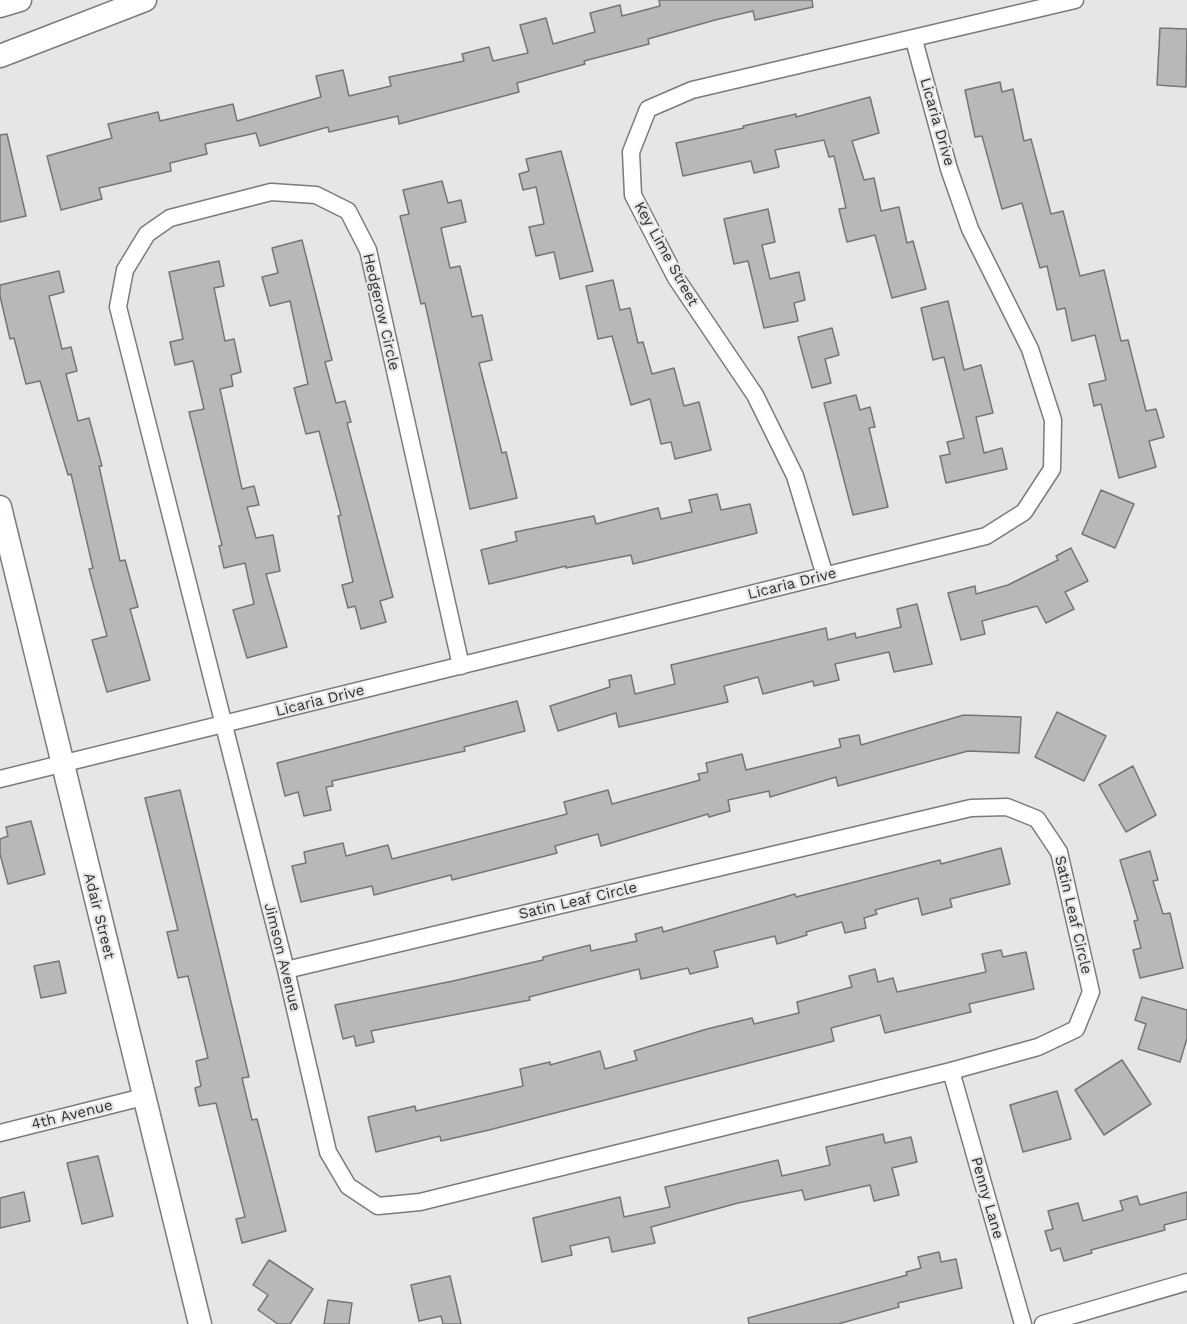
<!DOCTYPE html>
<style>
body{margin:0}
canvas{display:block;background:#e4e6e8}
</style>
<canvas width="1187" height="1324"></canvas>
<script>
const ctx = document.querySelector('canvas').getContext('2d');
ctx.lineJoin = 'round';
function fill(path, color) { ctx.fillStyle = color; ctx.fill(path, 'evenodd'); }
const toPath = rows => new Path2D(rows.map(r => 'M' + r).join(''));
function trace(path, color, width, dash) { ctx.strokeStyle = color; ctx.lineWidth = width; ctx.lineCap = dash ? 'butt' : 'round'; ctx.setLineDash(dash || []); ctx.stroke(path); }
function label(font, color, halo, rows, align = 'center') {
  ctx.font = font + ' "Work Sans",sans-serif'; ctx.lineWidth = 4.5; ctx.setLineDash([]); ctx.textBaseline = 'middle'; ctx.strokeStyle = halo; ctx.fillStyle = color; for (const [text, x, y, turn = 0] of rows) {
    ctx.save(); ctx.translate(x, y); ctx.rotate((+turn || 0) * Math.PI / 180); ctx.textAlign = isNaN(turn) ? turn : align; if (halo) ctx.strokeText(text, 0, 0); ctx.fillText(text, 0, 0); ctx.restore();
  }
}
const building = toPath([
 [659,0,812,0,813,7,755,20,753,11,715,20,648,39,649,44,584,61,585,64,517,83,519,92,399,124,398,116,329,132,328,127,260,146,256,133,205,144,207,154,170,163,171,171,99,188,102,199,61,210,47,156,112,138,108,124,158,112,160,121,233,104,237,121,321,97,316,76,343,70,349,96,391,86,389,77,464,61,462,54,489,47,493,61,528,53,520,25,546,18,553,44,595,32,590,13,620,5,622,16,660,6,659,0],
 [1160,28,1187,29,1186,87,1157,85,1160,28],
 [1000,82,1002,92,1013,89,1024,141,1031,139,1051,214,1063,211,1080,276,1104,270,1121,341,1128,340,1146,411,1156,409,1164,437,1149,441,1156,467,1119,478,1101,404,1094,406,1089,384,1106,380,1095,335,1072,341,1065,308,1057,310,1047,266,1040,268,1022,203,1002,209,982,136,975,137,965,90,1000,82],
 [870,97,879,133,852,141,864,180,874,178,881,211,899,207,907,243,913,241,926,289,892,298,875,235,847,242,839,209,846,208,834,156,829,157,824,140,775,150,779,167,754,173,751,161,683,176,676,143,744,128,743,126,796,114,796,117,870,97],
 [7,134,26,216,0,222,0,135,7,134],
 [561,151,593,271,560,279,554,252,536,256,529,227,544,224,536,187,523,190,519,174,529,171,526,159,561,151],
 [442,181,448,203,461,200,466,222,441,228,450,268,460,266,472,317,482,315,492,360,479,363,502,453,506,452,517,498,470,509,425,303,421,304,400,216,409,214,403,190,442,181],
 [768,209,775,242,762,245,770,279,799,272,805,300,794,303,798,321,764,328,748,261,734,264,724,219,768,209],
 [302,240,332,360,325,362,336,403,345,401,351,422,347,423,393,597,380,601,386,622,361,629,355,606,348,608,342,585,353,582,338,516,341,515,319,431,306,434,294,388,308,384,290,301,270,306,262,277,278,273,272,248,302,240],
 [219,261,224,286,214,288,225,341,234,339,241,372,231,375,233,386,220,389,242,489,254,486,259,505,247,507,256,538,273,535,280,571,266,574,287,647,247,658,233,610,254,604,245,563,224,568,219,546,222,545,189,412,204,409,193,361,175,365,170,342,183,339,169,272,219,261],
 [59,271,64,292,49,296,62,349,71,347,77,371,66,374,78,421,89,418,102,466,99,466,120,561,125,560,138,607,130,609,150,680,107,692,92,640,107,636,89,569,93,568,71,474,68,475,40,381,26,384,14,338,10,339,0,296,0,285,59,271],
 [613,280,620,310,630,308,638,343,643,342,652,374,674,368,684,406,699,402,711,450,675,459,671,442,661,444,650,399,631,405,612,336,598,339,586,286,613,280],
 [948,301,964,370,981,365,993,413,976,417,984,453,1002,448,1007,469,946,483,940,456,950,454,947,442,964,438,944,357,933,360,921,308,948,301],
 [832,328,839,355,825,359,831,383,812,388,798,337,832,328],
 [856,395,860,410,870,407,875,427,869,428,888,507,853,515,824,403,856,395],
 [1101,490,1134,504,1115,548,1082,534,1101,490],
 [717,494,721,510,750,504,757,533,633,564,631,555,566,568,566,566,489,584,481,550,517,541,515,532,594,516,596,524,658,508,661,519,692,512,689,500,717,494],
 [1071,548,1088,581,1065,592,1074,609,1046,623,1037,606,982,621,985,634,961,640,948,593,975,586,976,594,1008,585,1058,560,1056,556,1071,548],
 [917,604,932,664,894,672,889,652,835,664,839,680,814,686,813,681,763,694,758,677,724,686,728,702,619,727,616,713,558,731,550,706,610,687,609,680,631,675,635,694,675,684,671,665,826,628,828,640,855,633,856,638,901,627,897,609,917,604],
 [517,701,525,731,464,747,465,751,332,781,333,786,326,787,331,810,304,816,298,792,285,796,277,763,517,701],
 [1057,712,1106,736,1084,781,1035,757,1057,712],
 [964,715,1021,717,1019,753,968,751,838,786,836,777,770,797,769,791,728,800,730,811,709,817,708,814,601,846,598,834,555,846,557,853,452,880,451,875,374,895,372,886,301,902,292,866,306,863,304,852,343,843,346,856,388,845,392,859,567,814,564,802,608,790,612,804,700,780,698,774,708,772,706,763,742,754,746,770,841,747,839,739,859,735,861,745,964,715],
 [1133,766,1156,815,1126,832,1099,785,1133,766],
 [180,790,249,1077,242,1078,252,1120,257,1119,286,1231,242,1243,236,1219,245,1217,216,1103,199,1106,195,1088,201,1086,196,1061,208,1058,188,976,178,978,167,932,178,930,145,798,180,790],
 [31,821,45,874,8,884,0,854,0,839,8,836,6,827,31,821],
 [1001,848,1010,884,950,899,952,907,922,915,918,898,875,910,877,914,864,918,866,928,845,933,842,922,806,932,807,935,777,944,775,936,714,951,718,967,690,974,688,968,641,979,639,969,529,997,530,1000,371,1031,374,1042,356,1046,354,1036,343,1039,335,1005,453,981,543,960,543,957,590,945,591,951,637,941,635,934,662,927,663,932,795,894,796,897,940,860,941,864,1001,848],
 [1150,851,1158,880,1153,881,1163,914,1170,913,1183,968,1140,978,1133,950,1141,948,1134,921,1138,920,1120,860,1150,851],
 [1001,950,1003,957,1026,952,1034,989,969,1004,971,1012,885,1033,880,1015,831,1028,834,1041,489,1130,441,1141,440,1136,376,1152,368,1117,415,1106,416,1111,523,1086,520,1069,550,1062,550,1065,600,1051,605,1069,637,1060,634,1051,707,1029,752,1018,754,1024,799,1013,797,1002,852,987,849,976,875,969,878,982,893,978,897,992,986,972,982,954,1001,950],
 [59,961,66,993,41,998,34,966,59,961],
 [1142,997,1187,1010,1187,1038,1180,1062,1138,1049,1146,1024,1135,1020,1142,997],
 [1122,1060,1151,1104,1104,1135,1075,1090,1122,1060],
 [1057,1091,1071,1139,1023,1152,1010,1105,1057,1091],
 [883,1134,885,1143,911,1137,917,1162,892,1168,899,1195,874,1201,870,1185,805,1200,802,1190,738,1203,651,1227,655,1243,612,1252,609,1237,570,1246,572,1255,542,1262,533,1218,620,1197,624,1217,670,1207,665,1187,778,1160,782,1176,830,1165,826,1147,883,1134],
 [98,1156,113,1216,82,1224,67,1163,98,1156],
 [24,1192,30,1221,0,1228,0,1198,24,1192],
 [1187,1192,1187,1219,1164,1225,1165,1230,1091,1250,1092,1253,1064,1261,1060,1248,1051,1251,1045,1231,1053,1229,1048,1211,1078,1203,1083,1221,1123,1210,1120,1201,1137,1196,1140,1205,1187,1192],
 [939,1252,941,1262,956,1259,962,1288,898,1303,899,1307,838,1324,749,1324,748,1318,907,1275,906,1272,921,1268,918,1257,939,1252],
 [269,1260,313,1289,290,1324,278,1324,258,1310,268,1295,253,1285,269,1260],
 [450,1276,461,1324,443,1324,441,1316,419,1321,411,1285,450,1276],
 [328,1300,352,1303,349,1324,324,1324,328,1300]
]);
fill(building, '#b8b8bb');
trace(building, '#757678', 1.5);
const street = toPath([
 [825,576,795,476,755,395,676,278,633,195,631,152,648,109,692,90,1075,0],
 [0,779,986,536,1024,512,1052,469,1053,420,1030,349,970,229,949,169,914,40],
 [286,970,971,808,1007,807,1037,819,1059,852,1091,992,1076,1029,1038,1047,951,1071,420,1202,378,1206,348,1186,328,1152,286,970,118,307,125,270,147,234,170,218,271,192,316,195,348,211,368,250,461,666],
 [951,1071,1023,1324],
 [0,1133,143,1097],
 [1043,1324,1187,1282]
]);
const secondary = toPath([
 [0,6,20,0],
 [0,56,145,0],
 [0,507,200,1324]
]);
trace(street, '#797b7e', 19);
trace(secondary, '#797b7e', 25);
trace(street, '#fff', 16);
trace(secondary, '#fff', 22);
label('15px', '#2f3030', '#e4e6e8', [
 ["Licaria Drive",937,122,74],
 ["Key Lime Street",666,254,61],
 ["Hedgerow Circle",381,312,77],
 ["Licaria Drive",792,584,-14],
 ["Licaria Drive",320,701,-14],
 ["Satin Leaf Circle",578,901,-13],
 ["Satin Leaf Circle",1073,915,77],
 ["Adair Street",99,916,76],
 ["Jimson Avenue",282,957,76],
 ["4th Avenue",72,1115,-14],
 ["Penny Lane",987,1198,74]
]);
</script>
